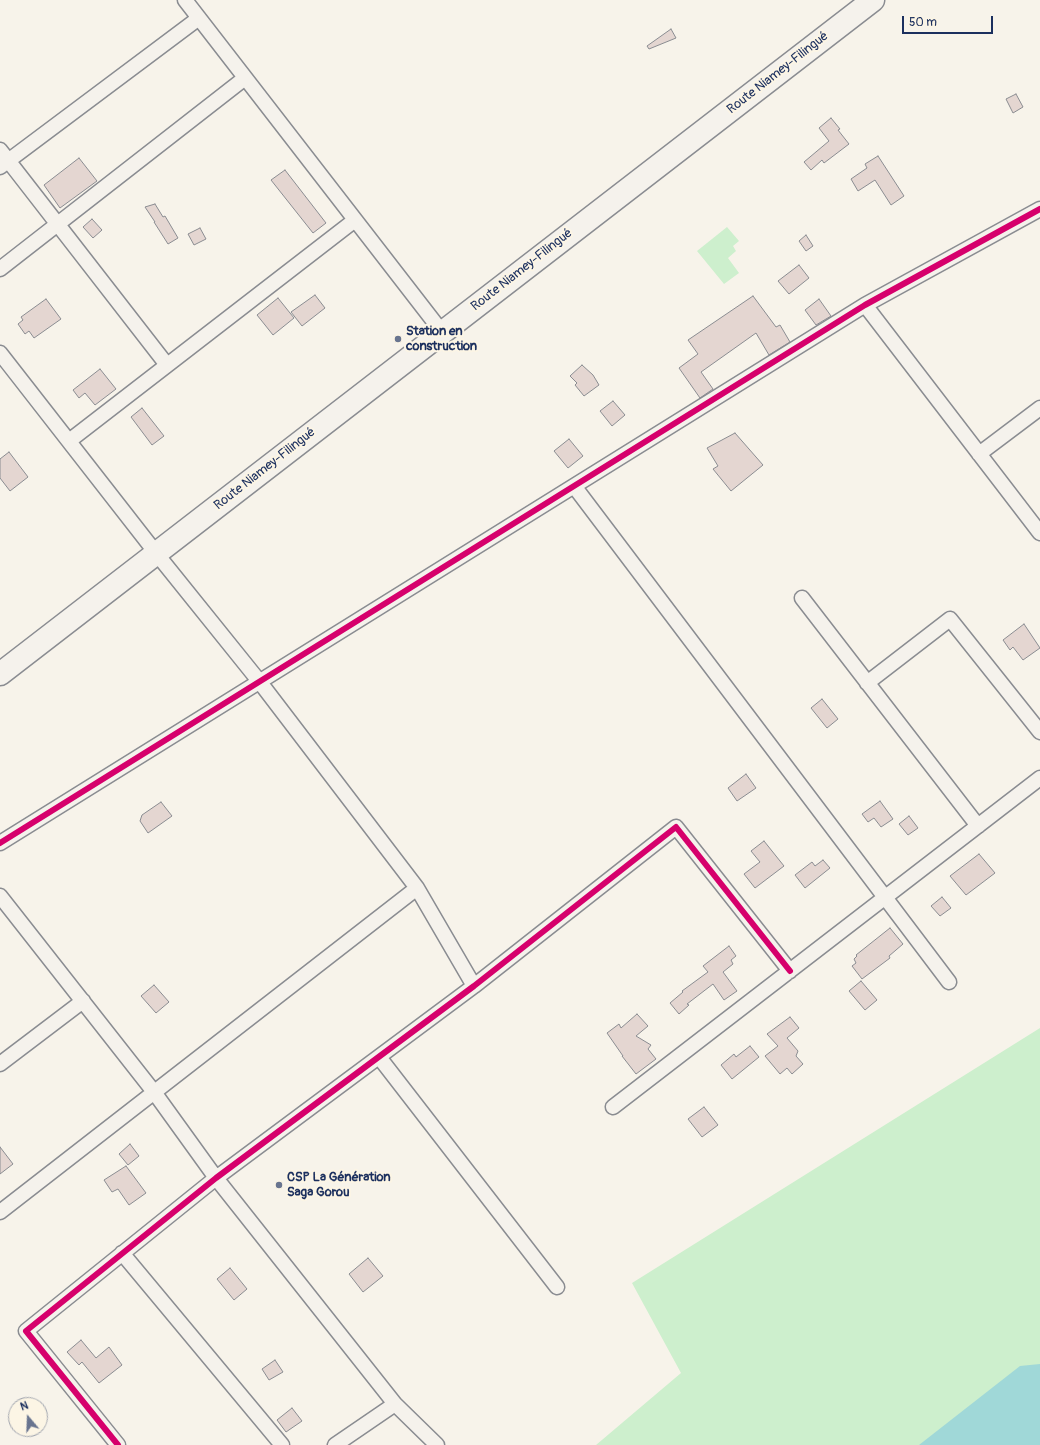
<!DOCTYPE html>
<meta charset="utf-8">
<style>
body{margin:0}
#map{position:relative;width:1040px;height:1445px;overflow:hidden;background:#f7f3ea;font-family:Pangolin,sans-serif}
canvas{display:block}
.north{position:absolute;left:8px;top:1397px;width:40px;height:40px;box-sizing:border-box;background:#fcf5e5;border:1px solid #a2a6af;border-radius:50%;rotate:341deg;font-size:11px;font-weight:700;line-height:16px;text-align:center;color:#1b2f5e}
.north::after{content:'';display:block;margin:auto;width:14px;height:18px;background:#68748f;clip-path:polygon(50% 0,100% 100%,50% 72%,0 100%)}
.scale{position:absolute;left:902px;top:16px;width:91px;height:18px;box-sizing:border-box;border:2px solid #1b2f5e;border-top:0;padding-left:5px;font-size:12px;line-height:14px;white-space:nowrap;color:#1b2f5e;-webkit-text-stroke:3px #fcf5e5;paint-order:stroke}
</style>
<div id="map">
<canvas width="1040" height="1445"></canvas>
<div class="north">N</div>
<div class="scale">50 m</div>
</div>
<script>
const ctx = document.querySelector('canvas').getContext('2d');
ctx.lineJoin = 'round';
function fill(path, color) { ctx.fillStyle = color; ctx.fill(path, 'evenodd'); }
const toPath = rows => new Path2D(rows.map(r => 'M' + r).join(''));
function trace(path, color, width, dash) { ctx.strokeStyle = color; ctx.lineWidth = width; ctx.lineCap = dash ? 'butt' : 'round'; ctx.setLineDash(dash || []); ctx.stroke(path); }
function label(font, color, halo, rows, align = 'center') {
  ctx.font = font + ' Pangolin,sans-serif'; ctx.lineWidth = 4; ctx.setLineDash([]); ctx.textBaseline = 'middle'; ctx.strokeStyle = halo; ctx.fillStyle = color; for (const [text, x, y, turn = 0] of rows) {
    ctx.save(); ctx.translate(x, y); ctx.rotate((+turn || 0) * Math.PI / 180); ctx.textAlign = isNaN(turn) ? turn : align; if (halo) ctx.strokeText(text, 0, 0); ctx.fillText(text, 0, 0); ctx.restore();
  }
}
fill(toPath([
 [727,227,739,241,733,246,736,251,728,258,739,273,724,284,697,251],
 [1040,1028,1040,1445,596,1445,681,1373,632,1283]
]), '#cdefcd');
fill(toPath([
 [1040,1364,1040,1445,919,1445,1020,1366]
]), '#a0d8d8');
const building = toPath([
 [671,29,676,38,649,49,647,46,671,29],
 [1016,94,1023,107,1013,113,1006,99,1016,94],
 [831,118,840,129,838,130,849,144,824,163,822,160,811,170,804,162,829,141,819,128,831,118],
 [878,156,904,196,891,205,875,180,858,191,851,179,867,168,865,164,878,156],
 [79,158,97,181,60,208,44,185,79,158],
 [285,170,326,223,313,233,271,180,285,170],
 [155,204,163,217,165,216,178,238,168,244,154,222,155,222,145,207,155,204],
 [92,219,102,230,93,238,83,227,92,219],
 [200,228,206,239,194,245,188,234,200,228],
 [806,235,813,246,806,251,799,241,806,235],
 [799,265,809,278,789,294,778,281,799,265],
 [315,295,325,308,302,326,291,312,315,295],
 [753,296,776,327,780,325,790,342,769,355,756,333,701,372,713,389,700,398,679,368,698,354,688,340,753,296],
 [278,298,294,318,273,335,257,315,278,298],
 [46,299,61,319,34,338,29,331,25,334,18,324,23,320,21,317,46,299],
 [819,299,831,316,816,325,805,310,819,299],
 [582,365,593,375,599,385,584,396,575,385,577,383,570,376,582,365],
 [100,369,116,389,95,405,85,393,79,398,73,390,100,369],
 [613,401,625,415,612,426,600,411,613,401],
 [142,408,164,436,152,445,131,417,142,408],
 [735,433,763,465,731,491,713,469,718,466,707,448,735,433],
 [569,439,583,456,568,468,554,451,569,439],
 [9,452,28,477,10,491,0,478,0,459,9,452],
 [1024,624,1040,648,1023,660,1013,647,1010,650,1003,640,1024,624],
 [822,699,838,719,827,728,811,708,822,699],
 [746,774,756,788,737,801,728,788,746,774],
 [880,801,893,819,881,827,874,818,868,822,862,814,880,801],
 [161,802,172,816,148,833,140,821,142,815,161,802],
 [909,816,918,828,908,835,899,824,909,816],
 [764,841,784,866,755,888,744,874,760,862,751,851,764,841],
 [979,854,995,873,966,895,950,876,979,854],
 [823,860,830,868,805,888,795,875,812,862,815,866,823,860],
 [942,897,951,908,940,916,931,906,942,897],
 [890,928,903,944,889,956,890,958,862,979,852,966,856,963,854,959,857,956,856,955,890,928],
 [729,946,736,956,731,960,733,964,723,972,737,991,724,1000,713,984,687,1004,689,1005,679,1014,670,1003,683,992,682,991,708,972,703,966,729,946],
 [861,981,877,1000,865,1010,849,991,861,981],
 [154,985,169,1002,156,1013,141,996,154,985],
 [637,1014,648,1026,636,1036,651,1045,648,1049,656,1059,636,1074,622,1056,623,1056,607,1033,619,1024,621,1028,637,1014],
 [790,1017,799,1028,787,1038,798,1051,796,1056,803,1064,792,1074,787,1068,780,1074,765,1056,778,1046,767,1034,790,1017],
 [750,1046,759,1057,732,1079,721,1065,734,1054,736,1057,750,1046],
 [704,1107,718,1125,702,1137,688,1119,704,1107],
 [130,1144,139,1156,128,1165,119,1154,130,1144],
 [0,1147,13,1164,0,1174,0,1147],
 [126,1166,146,1193,129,1205,118,1189,112,1192,104,1180,126,1166],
 [368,1258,383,1276,363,1292,349,1274,368,1258],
 [230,1268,247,1289,234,1300,217,1279,230,1268],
 [81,1340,96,1358,109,1347,122,1365,99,1383,82,1362,79,1365,67,1352,81,1340],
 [275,1360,283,1372,269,1380,262,1369,275,1360],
 [292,1408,302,1421,286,1432,277,1420,292,1408]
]);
fill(building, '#e4d6d1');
trace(building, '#8a8c91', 1);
const street = toPath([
 [185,0,442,332],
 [0,150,167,365],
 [0,167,199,18],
 [0,269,245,78],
 [865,305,1040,533],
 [0,353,156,553,259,681,417,888,474,986],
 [69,441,355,220],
 [979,454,1040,408],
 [574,486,949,982],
 [802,598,978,826],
 [867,683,950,619,1040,732],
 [0,843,865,305,1040,209],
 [0,896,154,1092,216,1178,395,1404,437,1445],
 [379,1057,557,1287],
 [0,1064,83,1001],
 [613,1107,1040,778],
 [0,1212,417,888],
 [122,1253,282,1445],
 [118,1445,26,1331,216,1178,474,986,676,827,790,971],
 [335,1445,395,1404]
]);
const primary = toPath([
 [0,674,873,0]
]);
trace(street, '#8a8c91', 17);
trace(primary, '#8a8c91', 25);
trace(street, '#f5f2ec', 14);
trace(primary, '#f5f2ec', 22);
trace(toPath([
 [0,843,865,305,1040,209],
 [118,1445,26,1331,216,1178,474,986,676,827,790,971]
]), '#d6006c', 6);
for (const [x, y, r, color] of [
 [398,339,4,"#68748f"],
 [279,1185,4,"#68748f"]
]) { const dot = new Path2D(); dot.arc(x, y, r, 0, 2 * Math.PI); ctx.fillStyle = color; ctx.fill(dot); trace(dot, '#fcf5e5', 1.5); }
label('13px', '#1b2f5e', '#fcf5e5', [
 ["Route Niamey-Filingué",778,73,-38],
 ["Route Niamey-Filingué",522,270,-38],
 ["Route Niamey-Filingué",265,469,-38]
]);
label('bold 13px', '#1b2f5e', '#fcf5e5', [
 ["Station en",406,332],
 ["construction",406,347],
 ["CSP La Génération",287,1178],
 ["Saga Gorou",287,1193]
], 'left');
</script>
